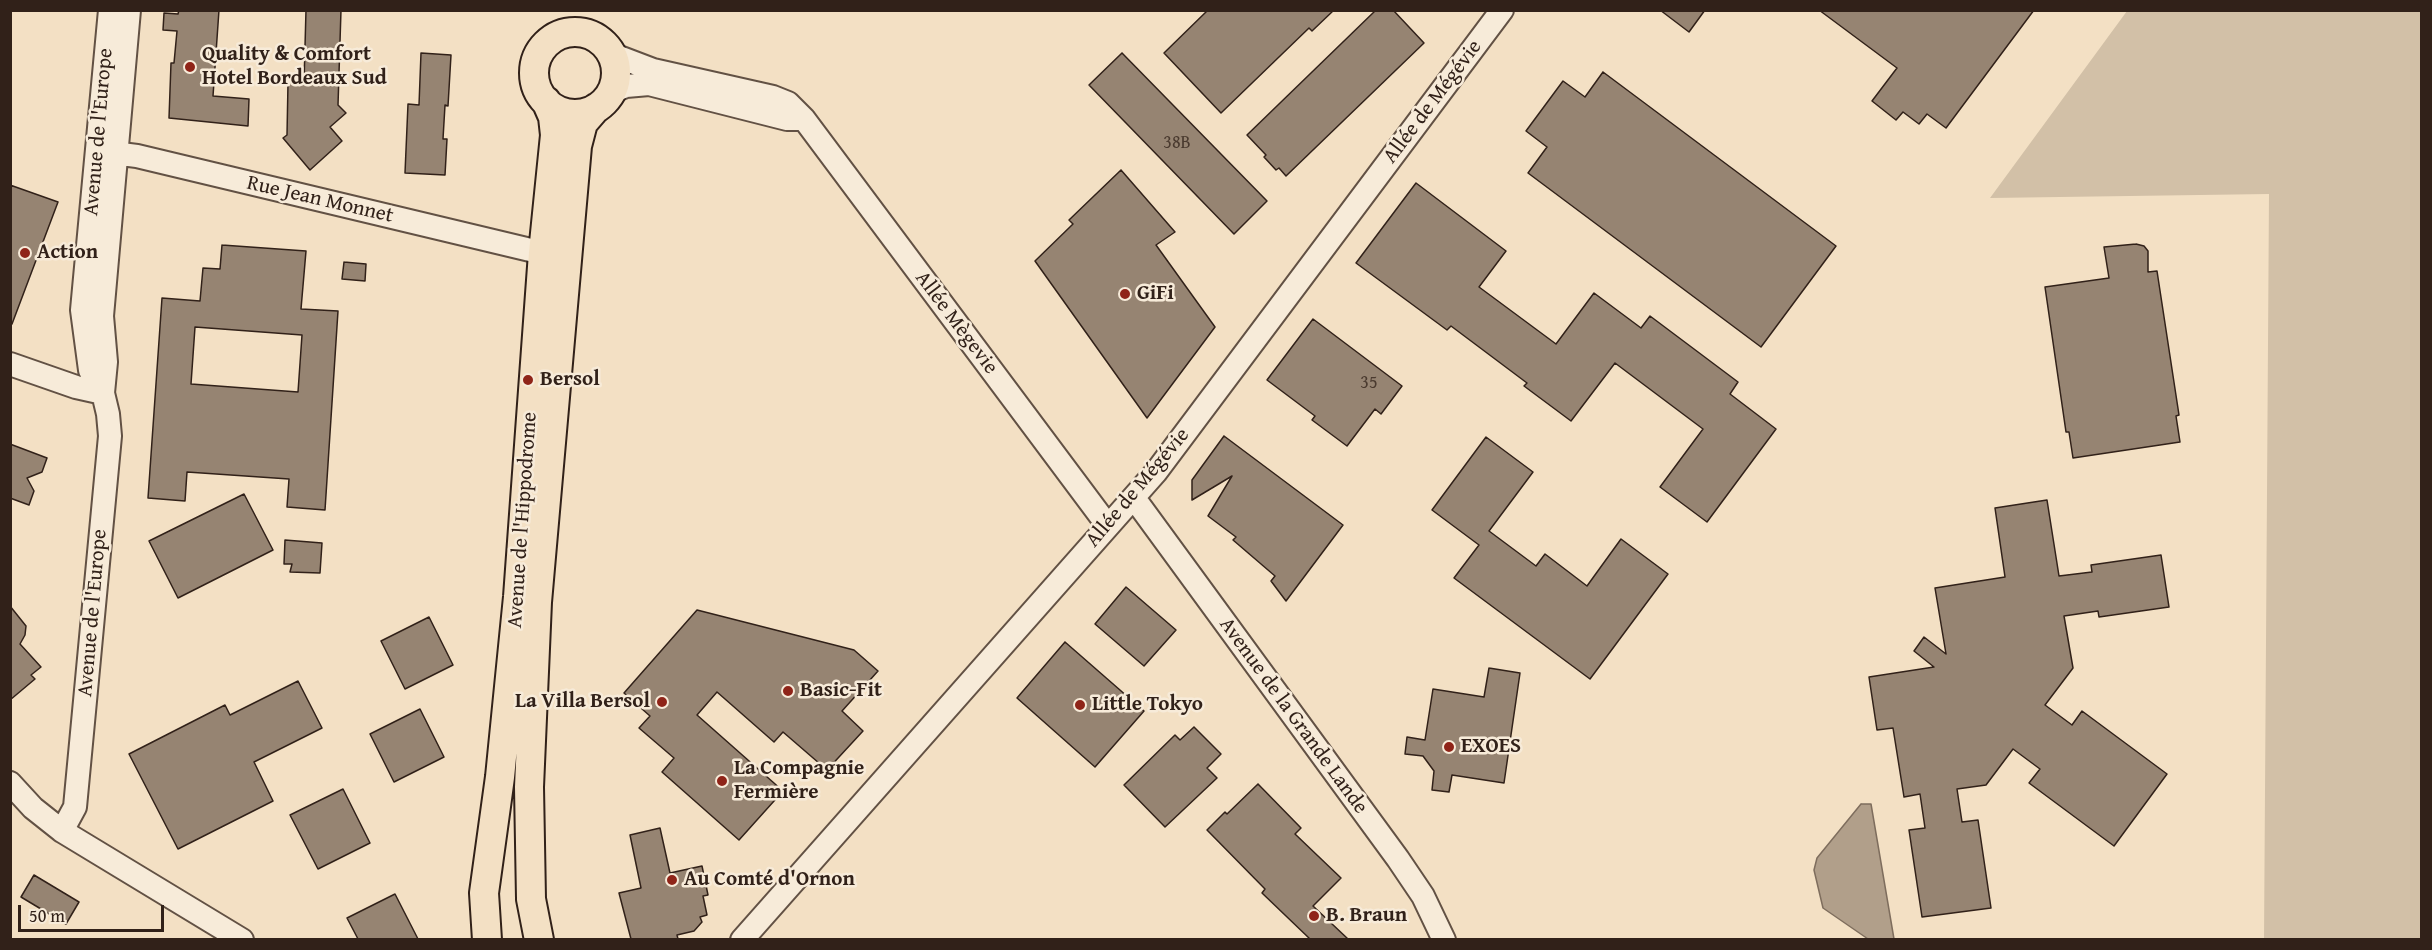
<!DOCTYPE html>
<meta charset="utf-8">
<style>
body{margin:0}
#map{position:relative;width:2432px;height:950px;overflow:hidden;background:#f3e0c4;font-family:"Gentium Book Plus",serif}
canvas{display:block}
.frame{position:absolute;inset:0;border:12px solid #312119;pointer-events:none}
.scale{position:absolute;left:18px;top:905px;width:146px;height:27px;box-sizing:border-box;border:3px solid #312119;border-top:0;padding-left:8px;font-size:18px;line-height:21px;white-space:nowrap;color:#312119;-webkit-text-stroke:4px #f7ebd9;paint-order:stroke}
</style>
<div id="map">
<canvas width="2432" height="950"></canvas>
<div class="frame"></div>
<div class="scale">50 m</div>
</div>
<script>
const ctx = document.querySelector('canvas').getContext('2d');
ctx.lineJoin = 'round';
function fill(path, color) { ctx.fillStyle = color; ctx.fill(path, 'evenodd'); }
const toPath = rows => new Path2D(rows.map(r => 'M' + r).join(''));
function trace(path, color, width, dash) { ctx.strokeStyle = color; ctx.lineWidth = width; ctx.lineCap = dash ? 'butt' : 'round'; ctx.setLineDash(dash || []); ctx.stroke(path); }
function label(font, color, halo, rows, align = 'center') {
  ctx.font = font + ' "Gentium Book Plus",serif'; ctx.lineWidth = 5; ctx.setLineDash([]); ctx.textBaseline = 'middle'; ctx.strokeStyle = halo; ctx.fillStyle = color; for (const [text, x, y, turn = 0] of rows) {
    ctx.save(); ctx.translate(x, y); ctx.rotate((+turn || 0) * Math.PI / 180); ctx.textAlign = isNaN(turn) ? turn : align; if (halo) ctx.strokeText(text, 0, 0); ctx.fillText(text, 0, 0); ctx.restore();
  }
}
fill(toPath([
 [2127,11,2421,11,2421,939,2264,939,2269,194,1990,198]
]), '#d2c0a7');
const water = toPath([
 [1861,804,1871,804,1894,939,1868,939,1823,908,1814,870,1817,858,1861,804]
]);
fill(water, '#b19f8a');
trace(water, '#7e6d5d', 1.5);
const building = toPath([
 [179,10,219,10,213,96,249,99,248,126,169,118,171,63,174,63,177,31,163,30,164,13,178,14,179,10],
 [306,10,341,10,338,105,346,113,330,127,342,141,310,170,283,138,287,135,288,83,304,83,306,10],
 [1208,10,1334,10,1312,31,1309,28,1221,113,1164,53,1208,10],
 [1376,10,1393,10,1424,43,1286,176,1279,168,1276,170,1264,157,1266,155,1247,135,1376,10],
 [1660,10,1705,10,1689,32,1660,10],
 [1819,10,2034,10,1946,128,1927,114,1919,124,1903,112,1896,120,1872,101,1897,68,1819,10],
 [421,53,451,55,448,106,445,105,443,139,447,139,445,175,405,173,408,104,419,105,421,53],
 [1122,53,1267,201,1234,234,1089,85,1122,53],
 [1603,72,1836,246,1761,347,1528,173,1547,147,1526,131,1563,81,1585,97,1603,72],
 [1121,170,1175,232,1156,245,1215,327,1147,418,1035,261,1073,224,1069,220,1121,170],
 [1416,183,1506,251,1479,287,1556,344,1594,293,1641,328,1650,316,1738,382,1730,394,1776,429,1707,522,1660,487,1703,429,1615,363,1571,421,1524,386,1527,383,1451,326,1447,330,1356,263,1416,183],
 [10,185,58,202,12,324,10,323,10,185],
 [2136,244,2144,246,2148,251,2148,272,2157,271,2179,415,2176,416,2180,442,2073,458,2069,432,2066,432,2045,287,2109,278,2104,247,2136,244],
 [222,245,306,251,301,309,338,311,325,510,287,507,289,479,187,472,185,501,148,498,162,298,200,301,203,268,220,269,222,245],
 [195,327,302,335,298,392,191,384,195,327],
 [344,262,366,264,365,281,342,279,344,262],
 [1313,319,1402,386,1381,414,1375,409,1347,446,1312,420,1315,416,1267,380,1313,319],
 [1224,436,1343,525,1286,601,1271,581,1275,576,1233,540,1236,537,1208,516,1232,476,1192,500,1192,480,1224,436],
 [1486,437,1533,472,1489,531,1536,566,1545,554,1587,586,1621,539,1668,574,1590,679,1454,578,1479,545,1432,510,1486,437],
 [10,444,47,458,42,472,27,478,34,491,29,505,10,498,10,444],
 [244,494,273,550,178,598,149,541,244,494],
 [2047,500,2059,576,2092,572,2091,565,2161,555,2169,607,2099,617,2098,611,2064,616,2073,668,2045,705,2072,725,2082,711,2167,774,2114,846,2029,783,2040,769,2013,749,1986,785,1957,789,1962,822,1978,820,1991,908,1922,917,1909,830,1925,828,1920,794,1904,797,1893,728,1877,730,1869,677,1934,667,1914,651,1924,637,1946,654,1935,588,2005,577,1995,508,2047,500],
 [285,540,322,543,320,573,290,572,292,564,284,564,285,540],
 [1126,587,1176,630,1144,666,1095,624,1126,587],
 [10,606,26,626,25,635,20,644,41,667,31,675,35,679,10,700,10,606],
 [697,610,854,650,878,671,842,711,863,731,827,770,783,732,774,742,717,692,697,715,783,791,739,840,662,772,674,758,639,728,650,716,624,693,697,610],
 [429,617,453,665,405,689,381,641,429,617],
 [1065,642,1144,711,1095,767,1017,698,1065,642],
 [1489,668,1520,673,1504,783,1452,775,1449,792,1432,790,1434,771,1423,756,1405,754,1407,737,1425,740,1433,689,1484,697,1489,668],
 [298,681,322,728,254,762,273,801,178,849,129,754,225,705,230,715,298,681],
 [420,709,444,757,394,782,370,734,420,709],
 [1194,727,1221,754,1207,768,1217,778,1165,827,1124,785,1175,735,1180,740,1194,727],
 [1258,784,1301,828,1295,834,1341,878,1313,906,1348,939,1310,939,1262,893,1265,889,1207,830,1225,812,1227,814,1258,784],
 [343,789,370,843,318,869,290,815,343,789],
 [660,828,670,873,702,866,708,895,703,896,707,915,700,917,702,922,694,931,677,935,678,939,631,939,619,893,641,888,630,835,660,828],
 [34,875,79,902,66,924,21,897,34,875],
 [395,894,418,939,358,939,347,918,395,894]
]);
fill(building, '#968472');
trace(building, '#312119', 1.5);
const minor = toPath([
 [611,54,653,70,773,97,788,103,804,119,1108,526],
 [611,92,626,86,649,84,787,119,804,119],
 [97,151,137,156,543,253],
 [10,364,76,387,103,393],
 [103,393,106,362,102,316,129,10],
 [1134,498,1398,859,1423,896,1444,940],
 [10,783,33,808,62,831,242,940],
 [62,831,75,807,110,436,108,414,103,393,90,370,82,310,110,10],
 [742,940,1156,472,1502,10]
]);
const major = toPath([
 '534 73a41 41 0 1 1 82 0a41 41 0 1 1-82 0Z',
 [487,940,484,893,500,777,518,597,543,253,555,135,553,117,546,101],
 [539,940,531,899,529,787,537,602,577,146,583,123,596,108]
]);
trace(minor, '#625144', 26);
trace(major, '#312119', 32);
trace(minor, '#f7ebd9', 22);
trace(major, '#f3e0c4', 28);
for (const [x, y, r, color] of [
 [190,67,6,"#8f2418"],
 [25,253,6,"#8f2418"],
 [1125,294,6,"#8f2418"],
 [528,380,6,"#8f2418"],
 [788,691,6,"#8f2418"],
 [662,702,6,"#8f2418"],
 [1080,705,6,"#8f2418"],
 [1449,747,6,"#8f2418"],
 [722,781,6,"#8f2418"],
 [672,880,6,"#8f2418"],
 [1314,916,6,"#8f2418"]
]) { const dot = new Path2D(); dot.arc(x, y, r, 0, 2 * Math.PI); ctx.fillStyle = color; ctx.fill(dot); trace(dot, '#f7ebd9', 2); }
label('18px', '#4a3a2f', null, [
 ["38B",1177,143],
 ["35",1369,383]
]);
label('bold 21px', '#312119', '#f7ebd9', [
 ["Quality & Comfort",202,55],
 ["Hotel Bordeaux Sud",202,79],
 ["Action",37,253],
 ["GiFi",1137,294],
 ["Bersol",540,380],
 ["Basic-Fit",800,691],
 ["La Villa Bersol",650,702,"right"],
 ["Little Tokyo",1092,705],
 ["EXOES",1461,747],
 ["La Compagnie",734,769],
 ["Fermière",734,793],
 ["Au Comté d'Ornon",684,880],
 ["B. Braun",1326,916]
], 'left');
label('21px', '#312119', '#f7ebd9', [
 ["Allée de Mégévie",1433,102,-53],
 ["Avenue de l'Europe",99,132,-85],
 ["Rue Jean Monnet",320,200,13],
 ["Allée Mègevie",956,323,53],
 ["Allée de Mégévie",1138,488,-50],
 ["Avenue de l'Hippodrome",523,520,-86],
 ["Avenue de l'Europe",93,613,-85],
 ["Avenue de la Grande Lande",1293,716,54]
]);
</script>
